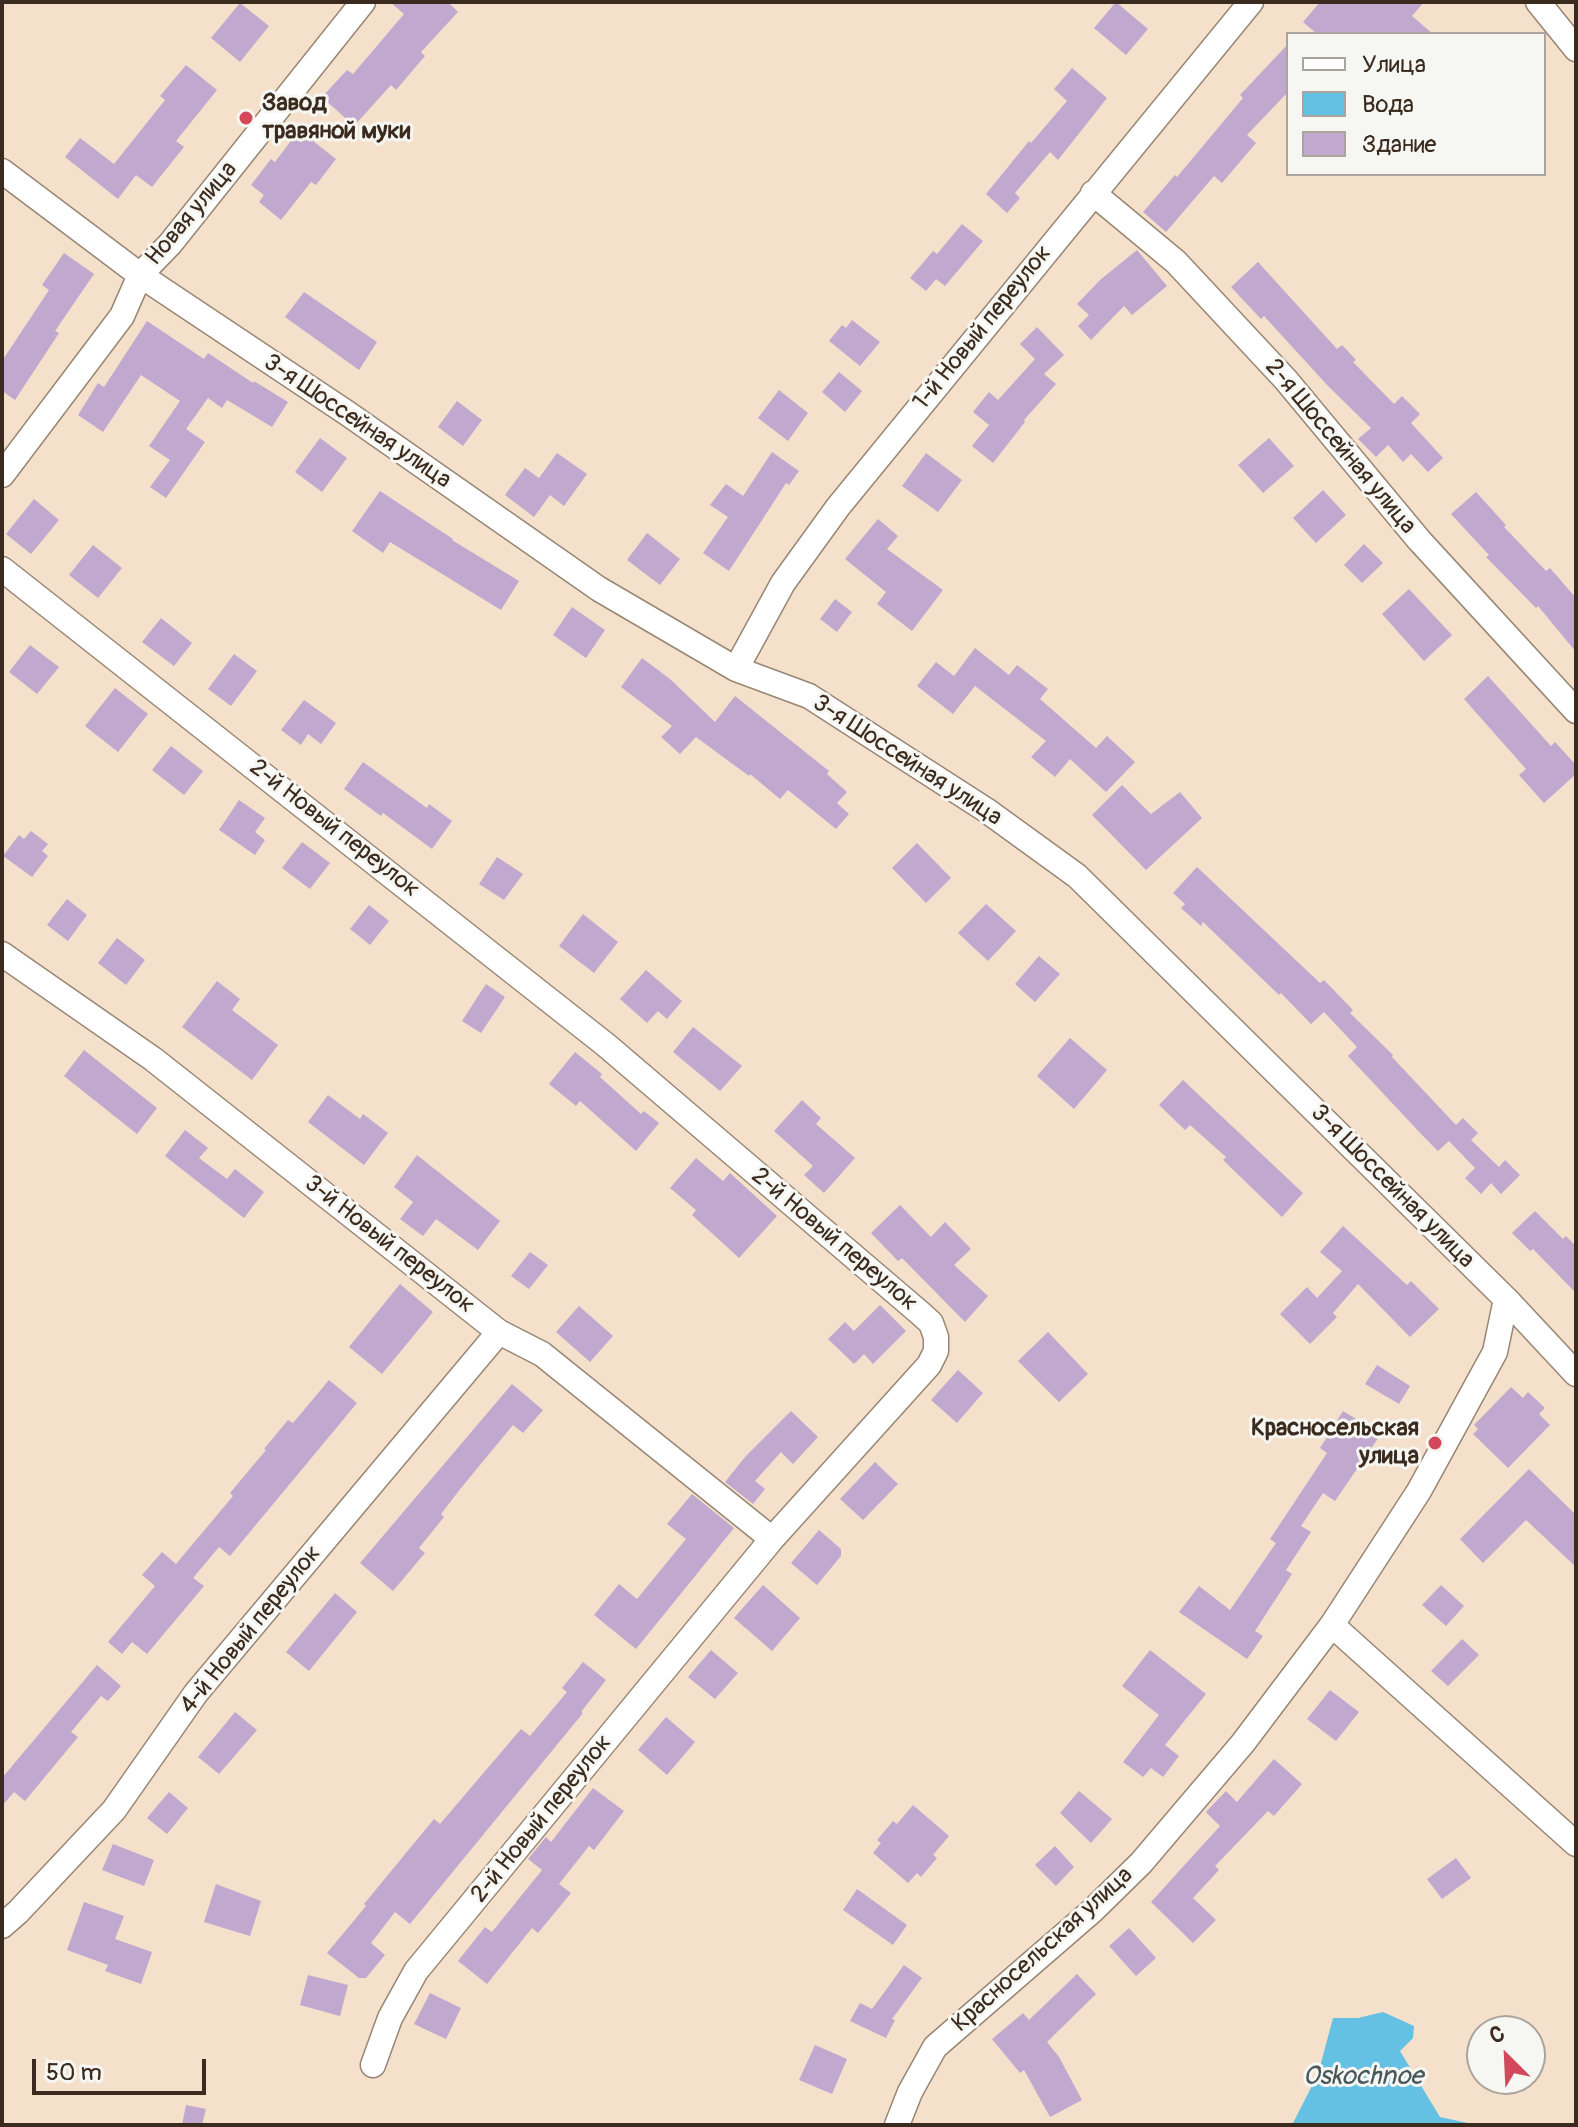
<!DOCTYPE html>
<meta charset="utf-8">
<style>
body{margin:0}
#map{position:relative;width:1578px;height:2127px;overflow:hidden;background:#f5e1cb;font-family:Pangolin,sans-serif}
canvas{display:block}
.frame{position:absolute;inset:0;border:4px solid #3b2a1e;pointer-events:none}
.legend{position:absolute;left:1286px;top:32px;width:260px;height:144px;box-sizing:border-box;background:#f6f6f2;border:2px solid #aba49d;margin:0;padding:10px 14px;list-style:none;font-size:24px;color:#3b2a1e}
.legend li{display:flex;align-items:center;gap:16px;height:40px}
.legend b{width:40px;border:2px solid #aba49d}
.north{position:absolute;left:1466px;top:2015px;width:80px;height:80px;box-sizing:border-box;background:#f6f6f2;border:2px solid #aba49d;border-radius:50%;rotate:336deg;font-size:22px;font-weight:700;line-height:32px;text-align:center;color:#3b2a1e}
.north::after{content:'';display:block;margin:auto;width:28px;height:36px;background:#d1495b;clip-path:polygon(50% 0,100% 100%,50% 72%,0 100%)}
.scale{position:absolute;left:32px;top:2059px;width:174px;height:36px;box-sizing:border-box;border:4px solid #3b2a1e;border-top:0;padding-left:10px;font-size:24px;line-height:28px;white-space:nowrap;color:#3b2a1e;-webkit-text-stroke:6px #f6f6f2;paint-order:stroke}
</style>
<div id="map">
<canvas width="1578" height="2127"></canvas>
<div class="frame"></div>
<ul class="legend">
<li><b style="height:10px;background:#fff"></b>Улица</li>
<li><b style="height:22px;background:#65c1e3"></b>Вода</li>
<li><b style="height:22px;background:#c0a8cf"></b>Здание</li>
</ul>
<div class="north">С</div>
<div class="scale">50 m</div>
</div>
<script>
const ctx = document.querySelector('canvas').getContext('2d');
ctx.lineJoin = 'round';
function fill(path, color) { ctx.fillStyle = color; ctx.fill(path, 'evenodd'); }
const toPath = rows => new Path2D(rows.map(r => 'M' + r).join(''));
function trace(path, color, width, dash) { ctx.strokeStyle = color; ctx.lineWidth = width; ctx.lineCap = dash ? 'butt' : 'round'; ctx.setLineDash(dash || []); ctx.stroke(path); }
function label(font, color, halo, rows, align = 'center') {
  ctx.font = font + ' Pangolin,sans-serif'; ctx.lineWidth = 6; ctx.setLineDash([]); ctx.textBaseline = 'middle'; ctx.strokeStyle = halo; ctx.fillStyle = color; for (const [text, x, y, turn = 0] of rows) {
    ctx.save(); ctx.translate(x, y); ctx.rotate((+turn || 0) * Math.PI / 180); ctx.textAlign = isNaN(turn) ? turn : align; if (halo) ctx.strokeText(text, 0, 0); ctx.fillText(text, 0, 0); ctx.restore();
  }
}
fill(toPath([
 [1383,2012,1414,2026,1413,2038,1400,2051,1440,2117,1477,2125,1254,2125,1293,2123,1318,2074,1333,2018,1358,2018]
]), '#65c1e3');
fill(toPath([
 [390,2,448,2,458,12,421,52,425,56,396,90,391,85,354,126,322,97,347,70,353,74,404,14],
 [1116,2,1148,29,1126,55,1094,28],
 [1320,2,1424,2,1412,16,1433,34,1317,34,1303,22],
 [240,3,269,26,240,62,211,38],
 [1288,44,1288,92,1247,135,1256,143,1222,183,1214,176,1166,232,1143,212,1175,175,1177,177,1243,98,1240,95],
 [186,65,217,90,176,141,184,147,152,187,136,175,118,199,65,157,80,138,114,164,165,100,160,96],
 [1072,68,1107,98,1058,160,1050,152,1015,193,1020,198,1007,213,986,194,1029,141,1031,143,1067,101,1054,89],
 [299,130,336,159,316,185,311,182,281,220,259,202,264,195,251,185,271,159,275,162],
 [962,224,983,241,945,286,936,279,926,291,910,278,933,251,937,254],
 [1137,250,1167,286,1132,315,1124,306,1091,340,1078,326,1089,315,1077,304,1100,280],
 [64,253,94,274,55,331,59,333,15,400,2,391,2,361,49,290,42,285],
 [1258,262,1337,349,1342,345,1356,360,1353,362,1394,404,1402,396,1420,414,1411,423,1443,458,1428,472,1411,454,1403,462,1388,445,1376,457,1358,439,1371,428,1328,386,1264,316,1261,319,1231,287],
 [304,292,377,342,359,370,285,317],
 [852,320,880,342,860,366,829,341,842,325,846,328],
 [147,321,204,359,208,353,253,383,254,381,288,402,272,427,227,400,222,408,208,398,186,429,205,442,166,498,150,487,170,460,149,446,180,401,141,375,103,432,78,415,98,383,104,387],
 [1037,327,1064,355,1044,374,1056,384,1024,420,1025,422,993,463,972,446,989,425,973,412,989,392,998,400,1035,359,1020,344],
 [839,372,862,391,845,412,822,392],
 [779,390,808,413,788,441,758,418],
 [457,401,482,420,463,446,438,427],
 [320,438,347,458,322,492,295,472],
 [1269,438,1294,466,1263,493,1238,465],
 [772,452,799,471,789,485,786,483,729,571,703,553,728,517,710,505,726,484,743,496],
 [557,453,587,474,564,506,550,495,534,517,505,495,525,468,539,478],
 [926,453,962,480,938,512,902,486],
 [1323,490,1346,515,1316,543,1293,518],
 [380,491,453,539,452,540,519,581,501,610,390,542,383,553,352,531],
 [1476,492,1506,525,1504,527,1546,571,1550,568,1576,598,1576,652,1538,606,1536,608,1486,557,1489,555,1451,514],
 [34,499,59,520,31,554,6,534],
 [878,519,898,536,887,549,943,590,912,631,877,604,886,592,845,559],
 [647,533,680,559,660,585,627,560],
 [1364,544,1383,563,1362,583,1344,565],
 [93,545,122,568,98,598,69,575],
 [1409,589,1452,635,1424,661,1382,614],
 [835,599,852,612,837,632,820,619],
 [572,607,605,630,586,658,553,635],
 [161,618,192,643,174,666,142,642],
 [30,645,59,667,37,694,9,672],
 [975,648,1009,675,1017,665,1048,689,1040,699,1096,748,1107,736,1135,762,1106,792,1070,759,1055,777,1031,757,1046,741,975,686,953,714,917,686,936,662,954,676],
 [234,654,257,671,231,706,208,689],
 [642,658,670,679,715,722,735,696,829,771,827,774,847,792,837,803,849,814,836,829,788,790,780,799,750,774,749,776,696,737,680,754,661,737,672,726,621,687],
 [1488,676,1551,746,1555,742,1576,765,1576,774,1544,803,1519,775,1526,769,1464,699],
 [115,688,148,714,118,752,85,726],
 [304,700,336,723,321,744,308,734,301,745,281,730],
 [171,746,203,771,184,795,152,770],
 [363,762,427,808,429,804,452,821,432,849,383,813,381,816,344,789],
 [1122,785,1151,814,1180,792,1202,818,1146,870,1092,815],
 [239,800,265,818,255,832,265,840,255,855,219,830],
 [31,831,48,844,42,851,48,856,32,877,3,856,19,835,24,839],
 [302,842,330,863,310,889,282,868],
 [917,843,951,878,926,903,892,868],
 [497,857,523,874,504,900,479,884],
 [1197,867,1320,983,1324,980,1353,1010,1350,1013,1393,1055,1392,1057,1456,1125,1463,1118,1478,1133,1471,1140,1499,1167,1505,1160,1520,1175,1501,1194,1491,1183,1481,1194,1465,1178,1475,1168,1449,1141,1438,1151,1423,1136,1348,1056,1357,1047,1324,1012,1311,1024,1281,993,1279,995,1203,922,1201,926,1181,908,1185,904,1173,893],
 [67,899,87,915,68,941,47,925],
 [986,904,1016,931,988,961,958,933],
 [369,905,389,921,370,945,350,929],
 [583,914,618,942,594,973,559,946],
 [117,938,145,960,126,985,98,963],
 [1039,956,1060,974,1035,1002,1015,984],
 [646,970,682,1001,667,1019,658,1011,647,1023,620,999],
 [217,981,240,999,232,1010,278,1045,252,1080,182,1027],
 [486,984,505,997,481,1033,462,1021],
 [693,1027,742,1066,720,1091,673,1052],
 [1070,1038,1107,1070,1074,1109,1037,1076],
 [84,1050,157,1108,137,1134,64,1076],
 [575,1052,602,1074,600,1077,641,1114,644,1111,659,1123,636,1151,580,1101,576,1106,549,1084],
 [1183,1080,1303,1193,1282,1217,1223,1160,1226,1157,1190,1125,1185,1130,1159,1105],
 [328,1095,360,1119,363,1114,388,1133,364,1165,308,1122],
 [802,1100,821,1118,816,1124,855,1158,824,1193,804,1175,813,1166,774,1131],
 [185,1130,208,1148,199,1158,227,1179,235,1169,264,1192,244,1218,165,1156],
 [417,1155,500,1221,478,1250,436,1219,423,1236,400,1219,413,1202,394,1187],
 [696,1158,723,1181,730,1173,777,1216,739,1258,692,1215,696,1210,670,1188],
 [900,1205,931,1237,945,1222,971,1249,954,1265,988,1296,965,1322,902,1258,898,1261,871,1233],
 [1535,1211,1563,1239,1566,1236,1576,1246,1576,1293,1533,1249,1530,1251,1512,1233],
 [1343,1226,1407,1285,1411,1281,1439,1309,1410,1337,1358,1284,1333,1313,1337,1317,1310,1344,1280,1314,1307,1287,1317,1298,1342,1271,1320,1252],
 [530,1252,548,1265,529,1289,511,1276],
 [400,1284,433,1312,382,1374,349,1347],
 [880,1305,906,1331,873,1364,864,1354,854,1364,828,1339,845,1322,854,1331],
 [579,1306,613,1336,590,1362,556,1332],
 [1048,1332,1088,1374,1059,1402,1018,1361],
 [1377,1365,1410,1386,1399,1404,1365,1384],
 [958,1370,983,1393,957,1423,931,1400],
 [329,1380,357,1403,230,1556,219,1547,193,1578,204,1586,147,1654,132,1642,122,1654,108,1642,155,1586,142,1575,162,1552,176,1564,233,1496,230,1493,266,1450,264,1449,288,1420,293,1423],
 [512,1384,543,1410,523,1433,513,1425,461,1488,441,1514,444,1517,419,1548,425,1553,393,1591,360,1563],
 [1511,1387,1523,1398,1528,1392,1545,1408,1539,1414,1550,1425,1508,1468,1473,1434,1478,1429,1474,1425],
 [791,1411,818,1437,793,1464,781,1452,755,1481,765,1489,753,1504,725,1482,745,1457],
 [1343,1411,1381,1434,1335,1501,1323,1493,1301,1526,1311,1532,1286,1570,1292,1574,1255,1631,1263,1636,1247,1659,1179,1612,1199,1586,1230,1610,1276,1543,1270,1539,1327,1453,1320,1448],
 [875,1462,898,1484,863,1520,840,1499],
 [1529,1469,1576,1515,1576,1567,1526,1520,1483,1563,1460,1539],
 [692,1494,734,1528,636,1649,594,1615,619,1584,637,1599,686,1539,667,1524],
 [819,1530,841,1549,841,1556,817,1585,791,1563],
 [763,1585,800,1618,772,1651,734,1618],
 [1441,1585,1464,1606,1446,1626,1422,1605],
 [335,1593,357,1612,309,1671,286,1652],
 [1462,1639,1479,1655,1448,1686,1431,1671],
 [711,1650,738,1673,715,1699,688,1677],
 [1150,1650,1206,1694,1165,1745,1179,1756,1163,1777,1151,1768,1143,1777,1123,1762,1159,1715,1122,1686],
 [583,1662,606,1680,581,1712,583,1713,410,1924,395,1912,371,1943,385,1955,366,1978,359,1978,327,1953,366,1906,364,1904,434,1819,440,1824,521,1729,530,1736,567,1692,562,1688],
 [97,1665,121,1686,108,1701,101,1696,71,1732,78,1737,25,1801,14,1792,2,1806,2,1778],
 [1330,1690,1359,1712,1336,1741,1307,1719],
 [235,1712,257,1730,219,1774,198,1757],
 [666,1717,695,1742,667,1775,638,1750],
 [1274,1759,1302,1784,1274,1816,1268,1811,1215,1866,1219,1870,1193,1898,1216,1920,1193,1943,1151,1902,1220,1826,1206,1812,1226,1791,1237,1802],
 [593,1788,624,1811,594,1850,589,1846,559,1884,571,1893,538,1933,532,1928,487,1984,458,1961,485,1927,492,1932,542,1870,528,1859,546,1837,551,1842],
 [1079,1791,1112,1819,1091,1843,1060,1813],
 [169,1792,188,1808,167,1834,147,1818],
 [913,1805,949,1836,933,1855,937,1858,921,1877,917,1873,908,1883,873,1853,881,1843,877,1840,893,1821,897,1824],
 [113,1844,154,1860,144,1886,102,1870],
 [1055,1846,1074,1867,1056,1886,1035,1865],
 [1456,1858,1471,1878,1442,1899,1427,1879],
 [216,1884,261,1901,250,1936,204,1922],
 [857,1889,907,1925,893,1945,843,1910],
 [84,1902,124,1916,115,1939,152,1952,141,1984,105,1971,108,1965,67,1950],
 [1129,1928,1156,1958,1136,1976,1109,1946],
 [904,1965,922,1978,892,2019,895,2020,886,2038,850,2021,860,2003,872,2009],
 [1077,1974,1096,1994,1047,2042,1059,2057,1082,2100,1050,2117,1024,2070,1020,2073,992,2039,1023,2013,1029,2020],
 [308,1975,348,1985,340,2016,300,2005],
 [430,1993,461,2008,446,2039,414,2024],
 [815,2045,847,2059,832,2094,799,2080],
 [186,2105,206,2109,202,2125,182,2125]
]), '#c0a8cf');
const minor = toPath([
 [1538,2,1576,49],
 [2,171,140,275,170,244,363,2],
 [1093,193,1176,262,1286,380,1419,540,1576,711],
 [2,475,122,316,140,275,347,413,599,589,736,669,809,696,986,810,1077,876,1506,1299,1576,1374],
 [2,569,606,1045,920,1313,931,1323,936,1337,936,1351,929,1365,772,1539,416,1971,390,2018,373,2065],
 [736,669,783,583,838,507,1251,2],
 [2,954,153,1059,499,1332,542,1354,772,1539],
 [1332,1625,1576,1844],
 [2,1926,18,1912,114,1810,196,1693,499,1332],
 [897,2125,910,2092,935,2047,1092,1911,1141,1863,1243,1743,1332,1625,1419,1491,1495,1352,1506,1299]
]);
trace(minor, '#988674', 27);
trace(minor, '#fff', 24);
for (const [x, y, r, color] of [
 [246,118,8,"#d1495b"],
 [1435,1443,8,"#d1495b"]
]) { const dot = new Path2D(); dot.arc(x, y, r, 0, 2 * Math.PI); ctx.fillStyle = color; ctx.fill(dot); trace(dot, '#f6f6f2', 3); }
label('bold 24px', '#3b2a1e', '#f6f6f2', [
 ["Завод",262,104],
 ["травяной муки",262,132],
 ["Красносельская",1419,1429,"right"],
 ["улица",1419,1457,"right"]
], 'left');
label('24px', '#3b2a1e', '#f6f6f2', [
 ["Новая улица",192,214,-50],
 ["1-й Новый переулок",983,328,-51],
 ["3-я Шоссейная улица",357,422,34],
 ["2-я Шоссейная улица",1340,447,50],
 ["3-я Шоссейная улица",907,761,33],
 ["2-й Новый переулок",334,829,38],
 ["3-я Шоссейная улица",1392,1187,45],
 ["2-й Новый переулок",834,1240,40],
 ["3-й Новый переулок",389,1245,38],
 ["4-й Новый переулок",251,1630,-51],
 ["2-й Новый переулок",542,1819,-51],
 ["Красносельская улица",1043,1950,-42]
]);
label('italic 26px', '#485759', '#f6f6f2', [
 ["Oskochnoe",1363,2077]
]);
</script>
